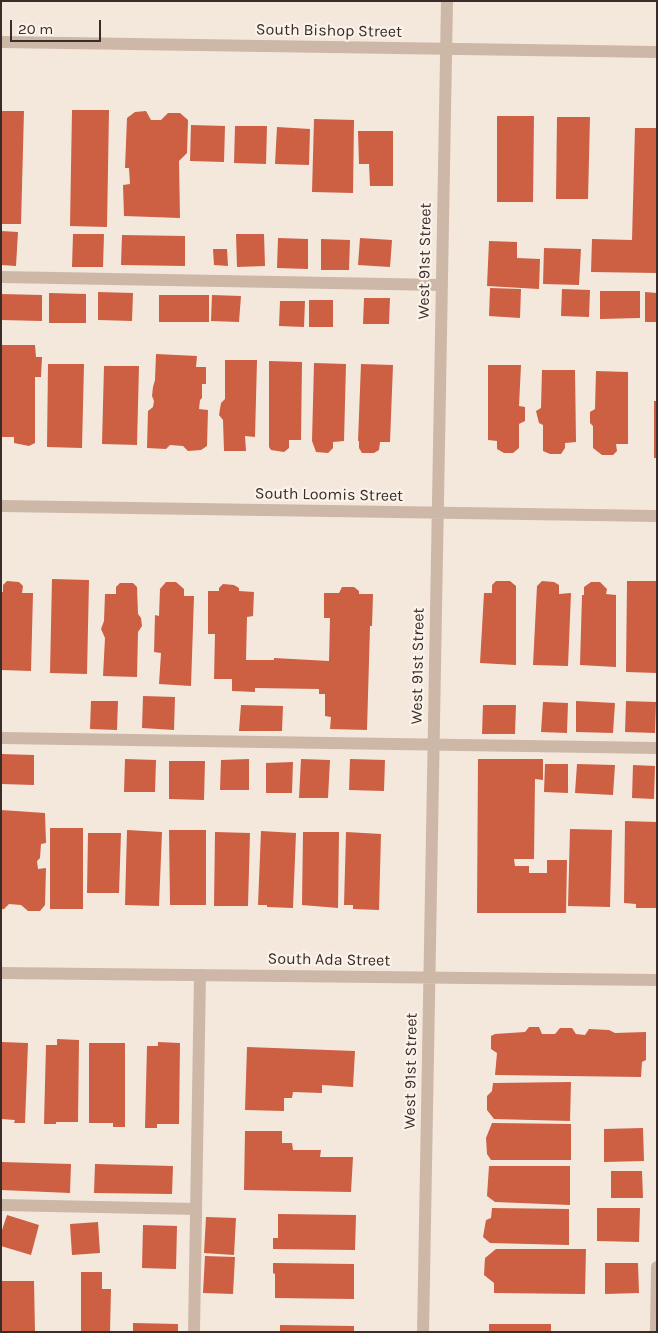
<!DOCTYPE html>
<style>
body{margin:0}
#map{position:relative;width:658px;height:1333px;overflow:hidden;background:#f4e8dd;font-family:Karla,sans-serif}
canvas{display:block}
.frame{position:absolute;inset:0;border:2px solid #392d29;pointer-events:none}
.scale{position:absolute;left:10px;top:20px;width:91px;height:22px;box-sizing:border-box;border:2px solid #392d29;border-top:0;padding-left:6px;font-size:15px;line-height:18px;white-space:nowrap;color:#392d29;-webkit-text-stroke:4px #fbf2ea;paint-order:stroke}
</style>
<div id="map">
<canvas width="658" height="1333"></canvas>
<div class="frame"></div>
<div class="scale">20 m</div>
</div>
<script>
const ctx = document.querySelector('canvas').getContext('2d');
ctx.lineJoin = 'round';
function fill(path, color) { ctx.fillStyle = color; ctx.fill(path, 'evenodd'); }
const toPath = rows => new Path2D(rows.map(r => 'M' + r).join(''));
function trace(path, color, width, dash) { ctx.strokeStyle = color; ctx.lineWidth = width; ctx.lineCap = dash ? 'butt' : 'round'; ctx.setLineDash(dash || []); ctx.stroke(path); }
function label(font, color, halo, rows, align = 'center') {
  ctx.font = font + ' Karla,sans-serif'; ctx.lineWidth = 4.5; ctx.setLineDash([]); ctx.textBaseline = 'middle'; ctx.strokeStyle = halo; ctx.fillStyle = color; for (const [text, x, y, turn = 0] of rows) {
    ctx.save(); ctx.translate(x, y); ctx.rotate((+turn || 0) * Math.PI / 180); ctx.textAlign = isNaN(turn) ? turn : align; if (halo) ctx.strokeText(text, 0, 0); ctx.fillText(text, 0, 0); ctx.restore();
  }
}
fill(toPath([
 [72,110,109,110,107,227,70,226],
 [1,111,24,111,21,224,1,224],
 [146,111,151,120,161,120,168,113,180,113,188,120,187,153,179,161,180,218,124,216,123,185,130,184,129,168,125,168,127,118,135,112],
 [497,116,534,116,533,202,497,202],
 [557,117,590,117,588,199,556,199],
 [314,119,354,120,353,193,312,192],
 [191,125,225,126,224,162,190,161],
 [235,126,267,126,266,164,234,163],
 [277,127,310,129,309,165,275,164],
 [635,128,657,128,657,273,591,272,592,239,632,240],
 [358,131,393,131,393,186,370,186,369,164,359,164],
 [1,231,18,232,16,266,1,265],
 [73,234,104,234,103,267,72,267],
 [236,234,264,234,265,266,237,267],
 [122,235,185,236,185,266,121,265],
 [278,238,308,239,308,269,277,268],
 [360,238,392,240,390,267,358,265],
 [321,239,350,240,349,270,321,270],
 [489,241,517,242,517,258,540,259,539,289,487,286],
 [544,248,581,249,579,285,543,284],
 [213,249,227,249,228,266,214,265],
 [490,288,521,289,520,318,489,316],
 [562,289,590,290,589,317,561,316],
 [600,291,640,291,640,318,600,319],
 [98,292,133,293,132,321,98,320],
 [645,292,657,293,657,322,645,322],
 [49,293,86,294,86,323,49,323],
 [1,294,42,295,42,321,1,320],
 [159,295,209,295,209,322,159,322],
 [212,295,241,296,239,322,211,321],
 [364,298,390,298,389,324,363,324],
 [309,300,333,300,333,327,309,327],
 [280,301,305,301,304,327,279,326],
 [1,345,35,345,36,357,42,357,41,377,35,377,35,443,29,446,14,443,14,437,1,437],
 [156,354,197,356,196,367,206,367,206,384,202,384,202,398,200,400,199,409,208,410,207,446,201,450,188,451,183,446,170,445,166,449,147,448,148,411,153,407,154,401,152,396,153,387,155,380],
 [225,360,257,360,255,437,245,436,246,451,224,451,223,420,219,415,221,403,225,399],
 [269,361,302,362,301,440,289,440,289,448,284,452,271,450,269,447],
 [314,363,346,364,344,441,333,442,333,448,328,453,316,452,312,441],
 [48,364,84,364,82,448,47,447],
 [361,364,393,365,390,442,380,442,379,450,374,453,362,453,359,448,359,441,358,441],
 [488,365,521,365,519,406,525,407,525,421,519,424,519,448,513,453,504,453,497,449,497,441,488,440],
 [104,366,139,366,137,445,102,444],
 [542,370,575,370,576,442,565,443,565,448,561,454,550,454,543,451,543,425,539,423,536,411,541,408],
 [596,371,628,372,628,444,616,444,617,451,613,455,602,455,593,448,593,426,590,423,590,412,595,409],
 [654,401,657,401,657,458,654,458],
 [52,579,89,580,87,674,50,673],
 [7,581,19,582,23,586,22,593,33,593,31,671,1,670,1,592,3,592,3,585],
 [496,581,510,581,516,586,516,665,480,663,484,593,492,593,492,585],
 [542,581,554,582,559,585,559,594,571,593,568,666,533,665,537,586],
 [627,581,657,581,657,673,626,672],
 [166,582,176,582,184,589,184,596,194,596,191,686,159,684,161,653,154,652,155,615,159,616,160,589],
 [591,582,600,582,607,589,606,594,616,595,616,667,580,665,582,595,584,595,584,587],
 [120,583,133,583,137,587,138,614,141,618,142,626,138,632,137,677,103,676,105,638,101,629,104,621,105,594,116,594,116,587],
 [223,584,234,585,239,588,239,591,254,592,253,616,247,617,246,660,274,660,274,658,329,661,330,618,324,618,324,593,339,593,342,587,354,587,359,591,359,594,373,594,372,626,370,626,367,730,330,729,331,717,325,716,325,694,319,694,319,689,255,688,255,692,232,691,232,679,214,679,215,634,208,634,208,591,219,591,219,588],
 [143,696,175,697,174,730,142,728],
 [91,701,118,701,117,730,90,729],
 [576,701,615,703,613,733,576,732],
 [626,701,656,702,655,733,625,732],
 [543,702,568,703,567,733,541,732],
 [241,705,283,706,282,731,239,731],
 [483,705,516,705,515,734,482,734],
 [1,754,34,755,34,785,1,784],
 [125,759,156,760,155,792,124,792],
 [249,759,249,790,220,790,221,760],
 [301,759,330,760,328,798,299,798],
 [350,759,385,760,384,791,349,790],
 [478,759,543,759,543,780,535,779,534,859,514,859,515,866,529,866,529,873,547,873,547,860,567,860,566,913,477,913],
 [169,761,205,761,204,800,169,799],
 [293,762,292,793,266,793,266,763],
 [545,764,568,764,568,793,544,792],
 [577,764,615,765,613,795,575,793],
 [633,765,655,766,654,799,632,798],
 [1,810,45,813,46,843,41,844,40,858,37,861,38,869,46,868,45,905,40,911,28,911,21,905,9,904,4,909,1,909],
 [625,821,657,822,656,908,636,908,636,904,624,903],
 [50,828,83,828,83,909,50,909],
 [570,829,612,830,610,907,568,906],
 [127,830,162,832,159,906,125,905],
 [169,830,206,830,206,905,170,905],
 [261,831,296,833,293,908,267,907,267,905,258,905],
 [215,832,250,833,248,906,214,906],
 [303,832,339,832,338,908,302,905],
 [346,832,381,834,379,910,353,909,353,905,344,905],
 [88,833,121,833,119,893,87,893],
 [529,1027,539,1027,542,1034,555,1034,560,1028,572,1028,576,1034,585,1035,589,1029,609,1030,615,1033,646,1032,646,1060,642,1062,641,1077,495,1075,497,1053,491,1049,491,1036,495,1034,525,1032],
 [57,1039,79,1040,78,1122,56,1122,56,1124,44,1124,46,1045,57,1045],
 [1,1042,28,1043,25,1123,14,1123,15,1120,1,1119],
 [158,1042,180,1043,179,1124,157,1124,157,1128,145,1128,147,1046,158,1046],
 [89,1043,125,1043,125,1127,113,1127,113,1123,89,1123],
 [247,1047,355,1051,353,1087,322,1085,322,1093,293,1092,292,1098,284,1098,284,1111,245,1110],
 [571,1082,570,1121,494,1119,487,1110,487,1096,492,1091,493,1083],
 [492,1123,571,1124,571,1160,491,1160,487,1154,486,1138],
 [643,1128,644,1161,604,1162,604,1129],
 [245,1131,282,1131,282,1143,292,1143,293,1150,321,1150,320,1157,353,1157,351,1192,244,1190],
 [1,1162,71,1164,70,1193,1,1190],
 [95,1164,173,1166,172,1194,94,1193],
 [489,1166,570,1166,570,1205,495,1202,487,1196],
 [611,1171,642,1171,643,1198,611,1198],
 [492,1208,569,1209,569,1245,490,1243,483,1237,486,1220,491,1218],
 [597,1208,640,1208,639,1242,597,1241],
 [278,1214,356,1215,355,1250,273,1249,273,1238,278,1238],
 [7,1215,39,1225,31,1255,1,1246,1,1233],
 [206,1217,236,1218,234,1255,204,1253],
 [98,1222,100,1253,72,1255,70,1224],
 [143,1225,177,1226,176,1269,142,1268],
 [496,1249,586,1249,585,1294,494,1293,494,1283,484,1275,485,1258],
 [205,1256,235,1257,233,1294,203,1293],
 [273,1263,354,1264,354,1299,275,1298,275,1274,273,1273],
 [605,1263,638,1263,639,1293,605,1294],
 [81,1272,102,1272,102,1289,111,1289,110,1332,81,1332],
 [1,1281,34,1281,35,1332,1,1332],
 [133,1323,178,1324,178,1332,133,1332],
 [489,1324,551,1324,551,1332,489,1332],
 [280,1325,354,1326,354,1332,280,1332]
]), '#cd5f42');
trace(toPath([
 [1,277,441,285],
 [1,738,657,748],
 [1,1205,196,1209],
 [194,1332,200,975],
 [656,1332,657,1267]
]), '#cdb8a8', 12);
trace(toPath([
 [1,42,657,52],
 [1,506,657,516],
 [1,973,657,980],
 [423,1332,447,1]
]), '#cdb8a8', 12);
label('16px', '#392d29', '#fbf2ea', [
 ["South Bishop Street",329,31,1],
 ["West 91st Street",425,261,-89],
 ["South Loomis Street",329,495,1],
 ["West 91st Street",418,666,-89],
 ["South Ada Street",329,960,1],
 ["West 91st Street",411,1071,-89]
]);
</script>
